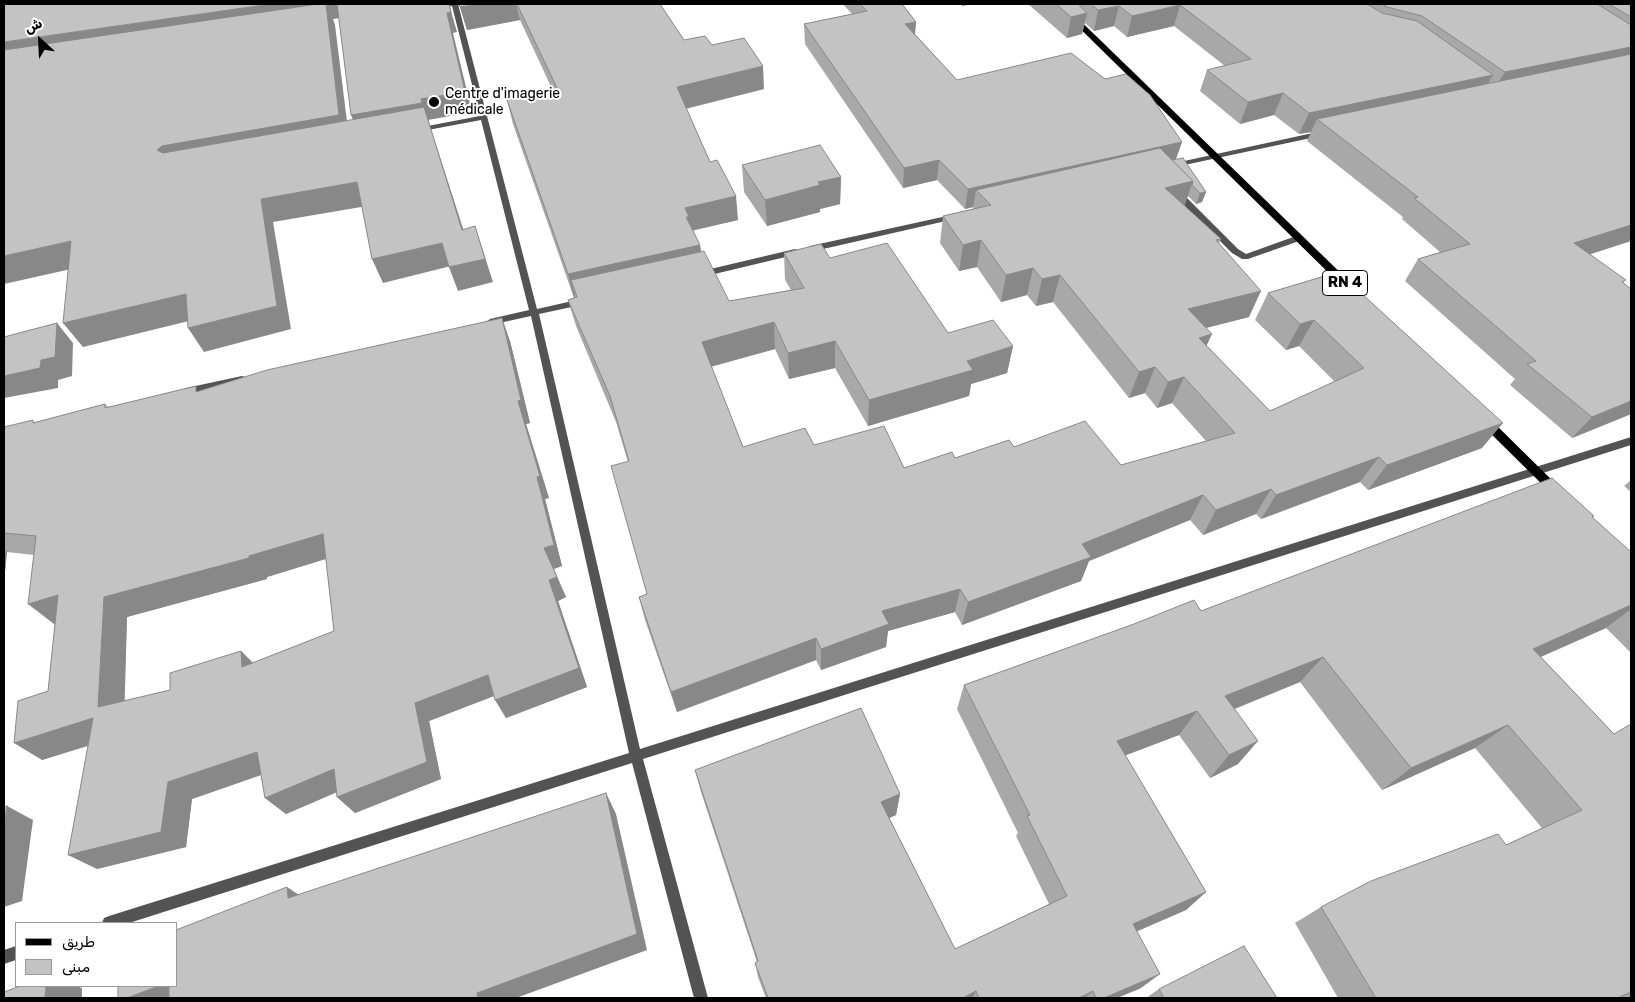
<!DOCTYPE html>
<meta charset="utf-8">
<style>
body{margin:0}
#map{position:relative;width:1635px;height:1002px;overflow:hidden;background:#fff;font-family:Rubik,Vazirmatn,sans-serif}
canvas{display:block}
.frame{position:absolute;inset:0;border:5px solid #000;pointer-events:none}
.legend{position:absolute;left:15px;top:922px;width:162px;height:65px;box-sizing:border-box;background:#fff;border:1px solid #999;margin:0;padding:6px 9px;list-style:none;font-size:15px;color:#000}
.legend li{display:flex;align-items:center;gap:10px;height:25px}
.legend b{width:25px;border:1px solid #999}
.north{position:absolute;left:15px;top:15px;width:50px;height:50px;-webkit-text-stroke:4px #fff;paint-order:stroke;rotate:335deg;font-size:14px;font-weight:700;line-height:20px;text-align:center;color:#000}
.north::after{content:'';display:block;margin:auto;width:18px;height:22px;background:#000;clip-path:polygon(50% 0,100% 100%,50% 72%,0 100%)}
</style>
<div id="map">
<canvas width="1635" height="1002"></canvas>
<div class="frame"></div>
<ul class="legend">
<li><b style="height:6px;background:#000"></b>طريق</li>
<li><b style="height:14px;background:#c3c3c3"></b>مبنى</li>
</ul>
<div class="north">ش</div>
</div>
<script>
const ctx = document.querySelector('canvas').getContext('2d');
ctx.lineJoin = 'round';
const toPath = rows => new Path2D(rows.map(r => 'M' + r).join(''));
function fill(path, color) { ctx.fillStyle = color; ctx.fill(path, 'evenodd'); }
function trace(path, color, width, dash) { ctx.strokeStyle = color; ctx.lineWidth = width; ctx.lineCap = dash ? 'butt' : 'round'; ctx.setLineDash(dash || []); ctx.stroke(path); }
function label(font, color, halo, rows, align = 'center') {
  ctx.font = font + ' Rubik,sans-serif'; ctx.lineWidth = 4; ctx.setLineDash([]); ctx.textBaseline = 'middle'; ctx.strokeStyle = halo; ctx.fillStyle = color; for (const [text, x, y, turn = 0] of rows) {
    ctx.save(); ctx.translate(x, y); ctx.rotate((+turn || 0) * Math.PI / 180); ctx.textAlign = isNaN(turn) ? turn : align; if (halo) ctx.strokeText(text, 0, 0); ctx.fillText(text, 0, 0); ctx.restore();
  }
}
fill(toPath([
 [1173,190,1179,190,1238,249,1246,254,1296,236,1299,235,1303,238,1302,240,1248,259,1242,259,1232,253,1173,194,1173,190]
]), '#535353');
fill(toPath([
 [441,4,458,4,537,309,581,299,585,302,581,305,539,314,640,749,1631,437,1631,445,643,759,708,998,694,998,632,763,129,923,102,923,104,918,109,916,629,753,531,316,490,325,486,322,490,319,529,310,481,120,417,132,413,130,417,128,480,116,452,6,437,8,434,6,441,4],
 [1322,131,1325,131,1325,135,1175,167,1171,165,1175,163,1322,131],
 [956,214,959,214,959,218,810,252,806,249,810,246,956,214],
 [795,249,798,250,798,254,702,277,698,274,702,271,795,249],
 [242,376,245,377,247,379,245,381,186,394,181,391,186,388,242,376],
 [16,946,16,960,4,964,4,950,16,946]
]), '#535353');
fill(toPath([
 [1055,4,1063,4,1351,283,1351,287,1343,287,1055,4],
 [1484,416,1488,417,1561,489,1563,492,1561,495,1553,495,1480,423,1478,420,1480,417,1484,416]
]), '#000');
fill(toPath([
 [459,4,660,4,684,40,712,45,764,89,686,109,710,162,738,220,693,230,700,245,701,251,729,301,791,290,785,280,784,253,830,258,948,333,1013,346,1007,373,971,384,969,396,868,426,835,368,789,379,775,349,711,367,743,447,814,445,904,468,1014,447,1121,465,1206,441,1172,403,1157,408,1145,393,1129,398,1053,302,1036,306,1027,295,1001,302,977,267,959,271,940,243,943,216,973,209,973,207,965,209,937,180,903,188,805,44,804,24,852,14,843,4,902,4,916,22,915,34,957,80,1182,142,1176,159,1206,192,1202,202,1196,204,1188,196,1184,206,1221,239,1219,243,1249,317,1206,328,1207,346,1270,411,1335,382,1299,346,1286,350,1255,320,1268,293,1338,272,1482,448,1368,490,1360,482,1261,519,1256,514,1203,535,1190,520,1089,561,1081,581,962,625,955,612,888,631,886,647,821,670,816,660,677,712,645,620,639,597,647,594,628,462,616,422,576,326,568,300,575,297,574,298,513,124,507,100,553,91,520,20,467,30],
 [1028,4,1631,4,1631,241,1590,254,1631,289,1631,414,1572,438,1510,385,1515,379,1405,281,1418,259,1440,252,1402,219,1403,217,1307,141,1311,132,1299,134,1274,115,1240,124,1200,91,1207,70,1225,66,1174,26,1127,37,1114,26,1094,31,1085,23,1082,34,1067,38],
 [742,165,841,177,840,204,820,209,820,212,767,226,744,192],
 [510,341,530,423,526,424,549,498,545,499,562,566,554,569,566,597,558,601,587,687,506,718,494,696,429,721,441,779,355,813,337,797,337,792,286,814,265,798,261,775,192,799,186,847,97,869,88,746,42,760,48,691,55,624,34,555,7,552,4,581,4,427,36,422,105,404,108,407,199,391],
 [326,559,334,631,253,663,241,651,170,690,124,701,127,617,267,579,267,577],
 [1631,480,1631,492,1624,486],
 [1593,518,1631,552,1631,653,1606,628,1541,657,1614,734,1631,724,1631,998,1338,998,1295,923,1321,907,1506,845,1542,828,1475,748,1382,790,1300,682,1235,709,1238,764,1210,778,1179,735,1125,755,1206,892,1186,910,1137,931,1141,988,1117,998,766,998,758,977,755,963,757,962,701,792,695,770,900,794,896,815,889,818,955,949,1049,904,1016,836,1018,833,957,709,964,685,1201,611],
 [1159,989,1277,998,1146,998]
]), '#a8a8a8');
fill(toPath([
 [271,4,433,4,333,19,335,25,349,138,177,169,4,68,4,42],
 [449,4,457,32,453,33,472,112,428,120,471,253,360,136,351,115,447,13],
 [479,4,516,4,520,20,467,30,460,7],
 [962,4,974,4,962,6],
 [1180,5,1174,26,1127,37,1132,16],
 [1119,6,1114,26,1094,31,1098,10],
 [1087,13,1082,34,1067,38,1071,17],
 [916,22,914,41,905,24],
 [1631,47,1631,65,1492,93,1505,72],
 [763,66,764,89,679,110,677,87],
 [1493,75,1480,96,1317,119,1311,132,1299,134,1309,113],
 [1283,93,1274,115,1240,124,1248,102],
 [1182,142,1175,161,976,190,973,207,965,209,968,189],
 [939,160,937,180,903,188,904,168],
 [841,177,840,204,820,209,820,212,767,226,765,200,818,182],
 [1193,181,1184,207,1165,188],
 [357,182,367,206,273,222,291,329,204,352,188,328,261,199],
 [1206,192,1202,202,1196,204,1200,193],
 [736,196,738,220,691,231,692,240,685,208],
 [1631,225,1631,241,1557,265,1574,243],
 [475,226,493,282,458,291,449,267],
 [981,240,977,267,959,271,963,245],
 [71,241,89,265,4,284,4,256],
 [442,243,451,266,383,283,372,259],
 [700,245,703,268,571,280,575,297,574,298,568,274],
 [1033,268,1027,295,1001,302,1006,275],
 [1060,275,1053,302,1036,306,1042,279],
 [1261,291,1249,317,1178,335,1188,309],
 [186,294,201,318,83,347,63,323],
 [502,318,510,341,530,423,526,424,549,498,545,499,562,566,553,569,544,548],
 [1314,320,1299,346,1286,350,1300,324],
 [774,322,775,349,705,368,702,342],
 [57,323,73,343,72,376,58,380,58,388,4,398,4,376],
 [1212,334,1200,360,1199,338],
 [835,341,835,368,789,379,788,353],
 [1013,346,1007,373,971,384,969,396,868,426,869,400,967,361],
 [1155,367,1145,393,1129,398,1139,372],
 [1184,377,1172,403,1157,408,1168,382],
 [1631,401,1631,414,1572,438,1592,417],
 [1503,423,1482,448,1368,490,1387,465],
 [1379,457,1360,482,1261,519,1276,495],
 [1271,489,1256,514,1203,535,1216,510],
 [1203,495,1190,520,1089,561,1081,581,962,625,968,602,1082,544],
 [323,534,338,555,267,577,267,579,127,617,124,725,98,707,104,597],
 [4,549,7,552,4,581],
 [557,577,566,597,558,601,587,687,506,718,495,700,549,580],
 [960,589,955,612,888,631,886,647,821,670,821,649,882,611],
 [58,595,82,615,54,624,28,604],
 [1631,605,1631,609,1606,628,1501,674,1533,649],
 [816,638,816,660,677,712,671,692],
 [241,651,261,671,242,667],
 [1323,657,1300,682,1206,720,1225,696],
 [488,675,499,694,429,721,441,779,355,813,337,797,415,703],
 [1197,711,1179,735,1103,764,1117,741],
 [93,718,118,736,42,760,14,743],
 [1508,725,1475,748,1382,790,1411,768],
 [1258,741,1238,764,1210,778,1229,755],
 [257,752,278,769,192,799,186,847,97,869,68,855,168,782],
 [334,769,351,786,286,814,265,798],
 [606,793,616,814,647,950,516,998,478,998,477,993],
 [900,794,896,815,878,823,881,802],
 [7,806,33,820,22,901,4,907,4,826],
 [287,887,314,905,288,898],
 [1206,892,1186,910,1117,940,1133,924],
 [1160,974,1141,988,1117,998,1104,998],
 [46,986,76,986,82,988,82,998,45,998],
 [158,986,176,986,196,998,127,998],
 [976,991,972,998,963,998],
 [1093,991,1084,998,1079,998]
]), '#888');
const building = toPath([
 [4,4,271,4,4,42,4,4],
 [318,4,326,4,339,115,162,146,157,150,163,153,424,107,462,230,475,226,485,259,449,267,442,243,372,259,357,182,261,199,277,306,188,328,186,294,63,323,71,241,4,256,4,50,318,4],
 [337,4,449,4,451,12,447,13,465,92,421,99,422,103,351,115,337,4],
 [459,4,479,4,460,7,459,4],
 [517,4,660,4,684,40,705,36,712,45,744,38,763,66,677,87,710,162,717,160,736,196,685,208,689,217,686,217,700,245,568,274,507,100,558,90,517,4],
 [860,4,902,4,916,22,905,24,957,80,1071,53,1105,79,1126,74,1150,95,1182,142,968,189,939,160,904,168,804,24,867,11,860,4],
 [1056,4,1078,4,1087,13,1071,17,1056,4],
 [1091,4,1367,4,1382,13,1417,21,1493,75,1309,113,1283,93,1248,102,1207,70,1251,59,1180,5,1132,16,1119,6,1098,10,1091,4],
 [1381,4,1597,4,1631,25,1631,47,1505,72,1422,16,1387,7,1381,4],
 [1609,4,1631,4,1631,17,1609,4],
 [1631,54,1631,225,1574,243,1626,280,1622,282,1631,289,1631,401,1592,417,1527,364,1536,361,1418,259,1470,244,1414,198,1418,197,1317,119,1631,54],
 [820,145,841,177,818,182,820,185,765,200,742,165,820,145],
 [1160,148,1193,181,1165,188,1221,239,1216,240,1261,291,1188,309,1212,334,1199,338,1270,411,1364,368,1314,320,1300,324,1268,293,1338,272,1503,423,1387,465,1379,457,1276,495,1271,489,1216,510,1203,495,1082,544,1091,557,968,602,960,589,882,611,889,624,821,649,816,638,671,692,639,597,647,594,611,466,629,461,610,396,568,300,577,297,571,280,704,251,729,301,804,288,784,253,821,244,830,258,887,243,948,333,993,320,1013,346,967,361,973,370,869,400,835,341,788,353,774,322,702,342,743,447,805,428,814,445,884,426,904,468,952,452,955,458,1009,440,1014,447,1085,421,1121,465,1235,433,1184,377,1168,382,1155,367,1139,372,1060,275,1042,279,1033,268,1006,275,981,240,963,245,943,216,991,205,976,190,1160,148],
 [1183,158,1206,192,1200,193,1192,185,1193,181,1172,160,1183,158],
 [502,318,521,400,518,401,540,476,537,477,554,545,544,548,557,577,549,580,579,668,495,700,488,675,415,703,427,762,337,797,334,769,265,798,257,752,168,782,161,832,68,855,93,718,14,743,18,701,48,691,58,595,28,604,36,536,4,533,4,427,33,420,33,423,105,404,105,408,196,386,196,392,267,370,502,318],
 [323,534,334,631,242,667,241,651,170,673,170,690,98,707,104,597,249,558,249,556,323,534],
 [57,323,55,357,41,360,40,368,4,376,4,337,57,323],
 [1552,478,1594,516,1592,517,1631,552,1631,605,1533,649,1614,734,1631,724,1631,992,1617,998,1376,998,1321,907,1371,881,1498,834,1506,845,1582,810,1508,725,1411,768,1323,657,1225,696,1258,741,1229,755,1197,711,1117,741,1206,892,1133,924,1160,974,1104,998,1096,998,1093,991,1079,998,979,998,976,991,963,998,768,998,755,963,758,961,695,770,861,708,900,794,881,802,955,949,1067,896,1027,816,1030,815,964,685,1134,624,1194,600,1201,611,1552,478],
 [606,793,637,934,477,993,478,998,169,998,169,986,176,986,176,930,287,887,288,898,606,793],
 [7,806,4,826,4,807,7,806],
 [1244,946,1277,998,1164,998,1159,989,1244,946],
 [20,986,46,986,45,998,4,998,4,992,20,986],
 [118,986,158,986,127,998,118,998,118,986]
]);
fill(building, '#c3c3c3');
trace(building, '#888', 1);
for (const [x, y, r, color] of [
 [434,102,6,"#000"]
]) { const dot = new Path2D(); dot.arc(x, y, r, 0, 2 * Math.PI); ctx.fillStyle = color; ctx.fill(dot); trace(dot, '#fff', 2); }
label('14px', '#000', '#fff', [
 ["Centre d'imagerie",445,94],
 ["médicale",445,110]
], 'left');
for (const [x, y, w] of [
 [1345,283,45]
]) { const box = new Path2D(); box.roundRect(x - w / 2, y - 12.5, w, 25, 4); ctx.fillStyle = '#fff'; ctx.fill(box); trace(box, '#000', 1); }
label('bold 15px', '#000', null, [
 ["RN 4",1345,283]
]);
</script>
